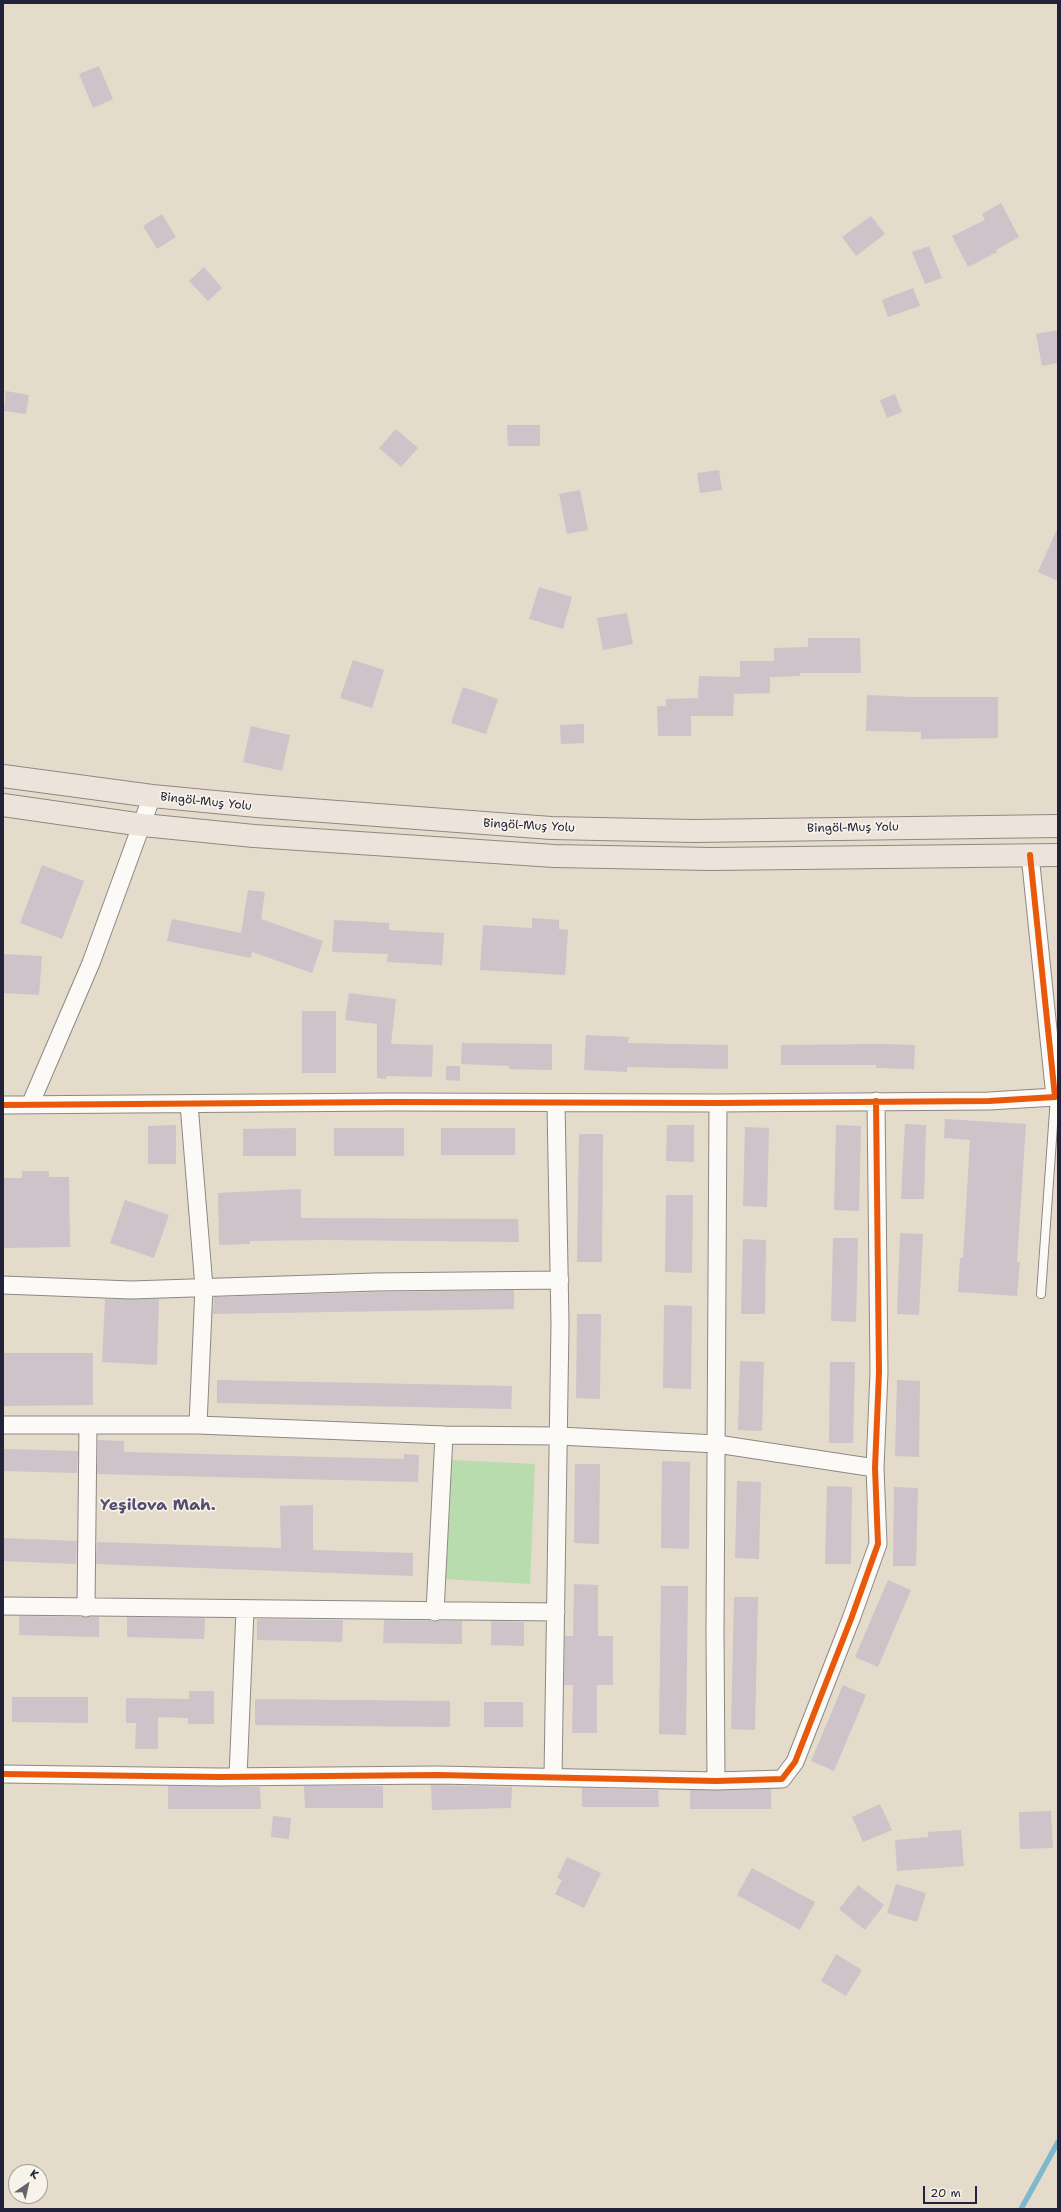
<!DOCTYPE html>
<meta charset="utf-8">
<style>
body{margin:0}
#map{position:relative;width:1061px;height:2212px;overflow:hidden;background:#e5dbcb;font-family:"Shantell Sans",sans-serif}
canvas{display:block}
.frame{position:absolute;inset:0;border:4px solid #22223b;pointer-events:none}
.north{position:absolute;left:8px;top:2164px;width:40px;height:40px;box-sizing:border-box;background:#f7f3e8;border:1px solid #a29fa3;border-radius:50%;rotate:34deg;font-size:11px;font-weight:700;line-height:16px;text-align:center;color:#22223b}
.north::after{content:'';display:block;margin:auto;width:14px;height:18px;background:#66636d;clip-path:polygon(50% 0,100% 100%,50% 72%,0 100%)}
.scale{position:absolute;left:923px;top:2186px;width:54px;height:18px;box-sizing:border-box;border:2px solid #22223b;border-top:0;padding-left:5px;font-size:12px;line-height:14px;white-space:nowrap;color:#22223b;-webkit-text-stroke:3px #f7f3e8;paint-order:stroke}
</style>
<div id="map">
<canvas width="1061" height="2212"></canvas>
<div class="frame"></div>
<div class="north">K</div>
<div class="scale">20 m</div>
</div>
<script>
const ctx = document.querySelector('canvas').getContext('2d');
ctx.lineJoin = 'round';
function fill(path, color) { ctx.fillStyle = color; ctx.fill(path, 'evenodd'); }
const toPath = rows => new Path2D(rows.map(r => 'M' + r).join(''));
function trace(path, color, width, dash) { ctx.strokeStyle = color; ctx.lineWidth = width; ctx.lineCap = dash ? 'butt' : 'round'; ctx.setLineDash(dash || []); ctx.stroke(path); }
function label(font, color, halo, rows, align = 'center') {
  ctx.font = font + ' "Shantell Sans",sans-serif'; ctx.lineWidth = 3.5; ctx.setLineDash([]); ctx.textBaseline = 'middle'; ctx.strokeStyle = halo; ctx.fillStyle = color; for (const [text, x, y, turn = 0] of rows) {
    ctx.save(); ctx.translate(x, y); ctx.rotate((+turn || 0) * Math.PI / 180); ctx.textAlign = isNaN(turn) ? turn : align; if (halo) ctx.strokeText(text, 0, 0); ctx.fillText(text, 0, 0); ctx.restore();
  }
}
fill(toPath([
 [452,1460,535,1464,530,1584,446,1579]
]), '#b8dcae');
trace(toPath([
 [1021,2209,1058,2142]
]), '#7bb9cc', 5.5);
fill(toPath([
 [99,66,113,99,93,108,79,74],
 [1001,203,1019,237,996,250,997,252,968,267,952,236,985,220,982,214],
 [162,214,176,237,157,249,143,226],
 [871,216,885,234,856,256,842,237],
 [929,246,942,278,925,284,912,252],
 [204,267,222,288,208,301,189,281],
 [913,288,920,306,888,317,882,300],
 [1058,330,1058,363,1042,366,1036,334],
 [6,391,29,395,26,414,4,411],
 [895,394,902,412,887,418,880,400],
 [507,425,540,425,540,446,508,446],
 [396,429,418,448,401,467,379,448],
 [719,470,722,490,700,493,697,473],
 [580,490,588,530,567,534,559,494],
 [1058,527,1058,581,1038,572],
 [539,587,572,597,563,629,529,619],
 [627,613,633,644,603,650,597,618],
 [808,638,860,638,861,673,800,673,800,676,770,677,770,693,734,694,733,716,691,716,691,736,658,736,657,706,666,706,666,699,698,698,699,676,740,677,740,661,774,661,774,648,808,647],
 [353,660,384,670,372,708,340,698],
 [463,687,498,699,486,734,451,723],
 [867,695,911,697,998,697,998,738,921,739,921,732,866,731],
 [584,724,584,743,561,744,560,725],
 [251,726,290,735,282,771,243,762],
 [42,865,84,881,62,939,20,923],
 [248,890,265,892,261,919,323,941,312,973,252,952,251,958,167,941,172,919,241,933],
 [532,918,559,920,559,929,568,930,565,975,480,970,483,925,532,928],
 [334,920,389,923,389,930,444,933,442,965,387,962,388,954,332,952],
 [3,954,42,956,39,995,3,993],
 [349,993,396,999,391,1044,433,1045,432,1077,387,1076,386,1079,377,1078,377,1024,345,1020],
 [302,1011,336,1011,336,1073,302,1073],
 [586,1035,629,1037,628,1043,728,1045,728,1069,627,1067,627,1072,584,1070],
 [462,1043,552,1044,552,1070,509,1069,509,1066,461,1064],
 [880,1044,915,1045,914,1069,876,1068,876,1065,781,1065,781,1045],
 [446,1066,460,1066,460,1081,446,1080],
 [945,1119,1026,1124,1017,1262,1020,1262,1017,1296,958,1292,960,1258,963,1258,970,1140,944,1138],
 [905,1124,926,1125,924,1199,901,1199],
 [176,1125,176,1164,148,1164,148,1126],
 [667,1125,694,1125,694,1162,666,1161],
 [836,1125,861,1126,859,1211,834,1210],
 [745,1127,769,1128,767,1207,743,1206],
 [296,1128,296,1156,243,1156,243,1129],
 [334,1128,404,1128,404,1156,334,1156],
 [441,1128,515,1128,515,1155,441,1155],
 [579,1134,603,1134,602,1262,577,1262],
 [22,1171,49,1171,49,1177,69,1177,70,1247,3,1248,3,1178,22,1178],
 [301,1189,301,1218,518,1219,519,1242,325,1240,250,1241,250,1244,219,1245,218,1193],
 [666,1195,693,1195,692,1273,665,1272],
 [125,1200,169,1215,154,1258,110,1243],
 [900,1233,923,1234,919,1315,897,1314],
 [833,1238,858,1238,856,1322,831,1321],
 [743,1239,766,1240,765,1314,741,1314],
 [514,1290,514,1309,213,1314,214,1297,375,1292],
 [105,1299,159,1299,157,1365,102,1362],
 [664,1305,692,1306,691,1389,663,1388],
 [577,1314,601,1314,600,1399,576,1398],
 [3,1353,93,1353,93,1405,3,1406],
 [740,1361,764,1362,762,1431,738,1430],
 [830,1362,855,1362,853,1443,829,1443],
 [217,1380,512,1386,511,1409,217,1403],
 [897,1380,920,1381,919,1457,895,1456],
 [98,1440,124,1441,124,1452,404,1459,404,1454,419,1455,418,1482,97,1474],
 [3,1449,78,1451,77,1473,3,1471],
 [662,1461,690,1462,689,1549,661,1548],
 [575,1464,600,1464,599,1544,574,1543],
 [737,1481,761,1482,759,1559,735,1558],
 [827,1486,852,1487,851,1564,825,1564],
 [894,1487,918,1488,916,1566,893,1566],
 [313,1505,313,1550,413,1553,413,1576,96,1564,97,1542,281,1548,280,1506],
 [3,1538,77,1541,76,1564,3,1561],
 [888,1580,911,1590,878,1667,855,1657],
 [574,1584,598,1585,598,1636,613,1636,613,1685,597,1685,597,1733,572,1733,573,1685,564,1685,565,1636,573,1636],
 [661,1586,688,1586,686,1735,659,1734],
 [734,1597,758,1597,755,1730,731,1729],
 [19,1616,99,1617,99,1637,19,1635],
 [127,1617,205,1618,204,1639,127,1637],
 [257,1619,343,1620,342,1642,257,1640],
 [384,1620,462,1621,462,1644,383,1643],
 [491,1621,524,1622,524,1646,491,1645],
 [843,1685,866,1695,834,1771,811,1761],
 [189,1691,214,1691,214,1724,188,1724,188,1718,158,1717,158,1749,135,1749,136,1723,126,1723,126,1698,189,1699],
 [12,1697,88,1697,88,1723,12,1722],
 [255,1699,450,1701,450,1727,255,1725],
 [484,1702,523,1702,523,1727,484,1727],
 [431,1785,512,1787,511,1808,432,1810],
 [168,1786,260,1787,261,1809,168,1809],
 [304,1786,383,1786,383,1808,305,1808],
 [582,1788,658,1790,659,1807,582,1807],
 [771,1789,771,1809,690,1809,690,1790],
 [880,1804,892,1830,863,1842,852,1817],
 [1051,1811,1053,1848,1020,1849,1019,1812],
 [273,1816,291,1818,289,1839,271,1837],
 [961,1830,964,1866,897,1871,895,1840,928,1837,928,1832],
 [567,1857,601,1873,584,1908,555,1894,562,1880,557,1878],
 [752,1868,815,1902,800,1930,737,1895],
 [896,1884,926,1893,917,1922,887,1913],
 [858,1885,884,1905,865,1930,839,1909],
 [836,1954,862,1970,846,1996,821,1981]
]), '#cdc3c9');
const service = toPath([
 [1041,1294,1055,1097]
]);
const minor = toPath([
 [189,1104,204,1287,198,1425],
 [3,1105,393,1102,718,1103,989,1101,1055,1097,1030,855],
 [30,1105,91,963,152,796],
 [3,1285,131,1290,375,1282,560,1280],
 [3,1425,198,1425,444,1435,559,1436,717,1444,875,1468],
 [3,1606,556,1612],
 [86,1608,88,1426],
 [435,1612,444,1435],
 [3,1774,219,1777,438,1775,716,1781,782,1779,795,1762,851,1619,878,1544,875,1468,879,1372,876,1101],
 [238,1777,245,1610],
 [553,1777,560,1324,556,1103],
 [716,1781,715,1631,718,1103]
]);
const trunk = toPath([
 [3,776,152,796,257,806,551,828,694,831,1058,826],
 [3,805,143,825,254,836,554,856,711,859,1058,855]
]);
trace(service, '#8d8884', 10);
trace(minor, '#8d8884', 19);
trace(trunk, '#8d8884', 24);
trace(service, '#fbfaf7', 8);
trace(minor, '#fbfaf7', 17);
trace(trunk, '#ece4db', 22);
trace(toPath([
 [3,1105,393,1102,718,1103,989,1101,1055,1097,1030,855],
 [3,1774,219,1777,438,1775,716,1781,782,1779,795,1762,851,1619,878,1544,875,1468,879,1372,876,1101]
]), '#e8590c', 6);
label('12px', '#22223b', '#f7f3e8', [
 ["Bingöl-Muş Yolu",206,802,6],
 ["Bingöl-Muş Yolu",529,826,3],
 ["Bingöl-Muş Yolu",853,828,-1]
]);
label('bold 16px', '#564c74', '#f7f3e8', [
 ["Yeşilova Mah.",158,1506]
]);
</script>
